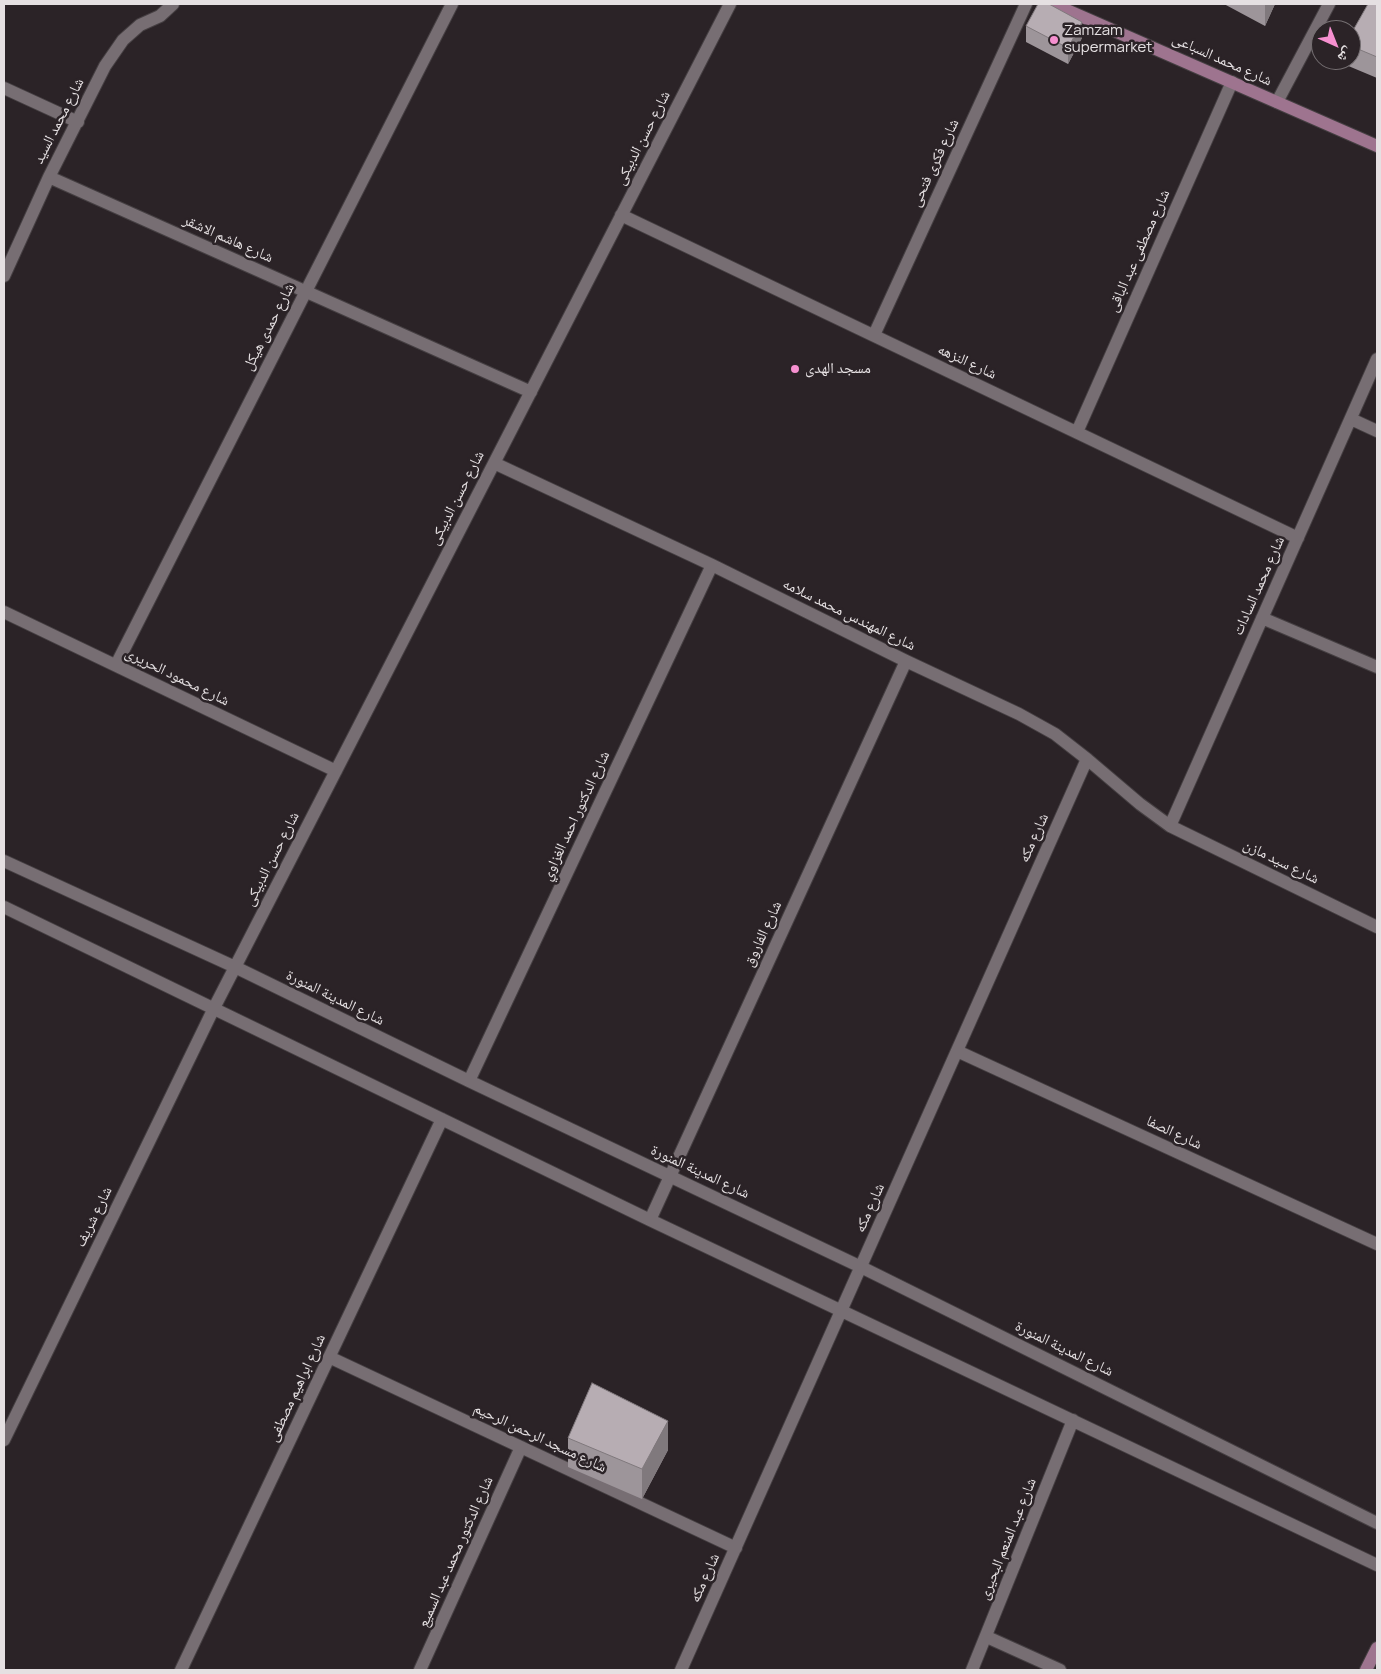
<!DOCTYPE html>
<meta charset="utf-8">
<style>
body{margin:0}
#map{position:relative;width:1381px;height:1674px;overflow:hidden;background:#2b2327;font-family:Manrope,"Noto Naskh Arabic",sans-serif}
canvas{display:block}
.frame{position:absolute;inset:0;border:5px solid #e5e0e2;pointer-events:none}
.north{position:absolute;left:1311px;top:20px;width:50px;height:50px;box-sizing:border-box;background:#2b2327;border:1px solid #756f72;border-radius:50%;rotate:136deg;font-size:14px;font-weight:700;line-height:20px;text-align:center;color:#e5e0e2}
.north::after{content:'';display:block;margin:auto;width:18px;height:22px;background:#f690d0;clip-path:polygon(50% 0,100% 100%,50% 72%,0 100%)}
</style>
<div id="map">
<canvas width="1381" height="1674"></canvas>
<div class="frame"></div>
<div class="north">ش</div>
</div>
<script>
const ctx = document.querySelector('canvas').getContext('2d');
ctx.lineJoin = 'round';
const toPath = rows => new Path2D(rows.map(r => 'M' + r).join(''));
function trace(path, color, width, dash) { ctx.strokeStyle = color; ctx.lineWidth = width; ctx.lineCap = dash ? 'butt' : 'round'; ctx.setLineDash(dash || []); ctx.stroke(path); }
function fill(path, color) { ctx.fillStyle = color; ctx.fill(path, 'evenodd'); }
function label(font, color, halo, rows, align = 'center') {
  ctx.font = font + ' Manrope,"Noto Naskh Arabic",sans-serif'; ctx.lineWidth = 5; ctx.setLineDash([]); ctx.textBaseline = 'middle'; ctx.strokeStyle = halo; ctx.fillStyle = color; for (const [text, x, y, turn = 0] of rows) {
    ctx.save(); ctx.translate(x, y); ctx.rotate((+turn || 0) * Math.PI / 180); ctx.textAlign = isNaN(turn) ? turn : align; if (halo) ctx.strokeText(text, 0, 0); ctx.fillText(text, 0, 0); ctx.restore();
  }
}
const street = toPath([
 [4,88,78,122],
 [1277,102,1329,4],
 [49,177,531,392],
 [621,215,1298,538],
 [4,276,49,177,105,66,123,40,140,25,160,16,173,4],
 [874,335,1026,4],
 [1351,419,1377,431],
 [1077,432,1232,82],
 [494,463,712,565,906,661,1019,714,1055,734,1087,759,1140,804,1170,826,1377,927],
 [4,612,336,771],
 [1262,618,1377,667],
 [116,665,452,4],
 [1170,826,1377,359],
 [4,861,235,967,469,1081,861,1267,1377,1523],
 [4,907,650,1220,1377,1565],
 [957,1051,1377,1244],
 [469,1081,712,565],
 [650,1220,906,661],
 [329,1357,736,1548],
 [4,1440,214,1008,730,4],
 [987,1637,1060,1670],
 [181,1670,442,1119],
 [420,1670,521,1447],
 [681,1670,1087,759],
 [972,1670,1073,1420]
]);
const secondary = toPath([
 [1053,4,1377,146],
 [1366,1670,1377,1648]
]);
trace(street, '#453f42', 14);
trace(secondary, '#453f42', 14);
trace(street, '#776e73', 12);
trace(secondary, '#9e748f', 12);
fill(toPath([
 [1224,4,1275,4,1265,26],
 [1377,4,1377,78,1346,65,1346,60,1351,60,1351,34],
 [1026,26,1082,38,1068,64,1026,42],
 [568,1438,668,1450,642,1499,568,1467]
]), '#9d959a');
fill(toPath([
 [1265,4,1275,4,1265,26],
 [1082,22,1082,38,1068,64,1068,48],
 [668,1421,668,1450,642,1499,642,1469]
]), '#80797d');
const building = toPath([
 [1038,4,1049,4,1082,22,1068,48,1026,26,1038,4],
 [1368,4,1377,4,1377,57,1351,46,1351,34,1368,4],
 [592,1383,668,1421,642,1469,568,1438,592,1383]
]);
fill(building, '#b7adb3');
trace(building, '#80797d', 1);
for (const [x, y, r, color] of [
 [1054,40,5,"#f690d0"],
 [795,369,5,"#f690d0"]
]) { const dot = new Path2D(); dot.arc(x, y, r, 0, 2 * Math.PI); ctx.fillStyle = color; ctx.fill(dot); trace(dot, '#2b2327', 2); }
label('15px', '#e5e0e2', '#2b2327', [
 ["Zamzam",1064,31],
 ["supermarket",1064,48],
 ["مسجد الهدى",805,369]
], 'left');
label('15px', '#e5e0e2', '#2b2327', [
 ["شارع محمد السباعى",1222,60,24],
 ["شارع محمد السيد",59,121,-63],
 ["شارع حسن الدبيكى",643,138,-63],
 ["شارع فكرى فتحى",935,163,-65],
 ["شارع هاشم الاشقر",228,239,24],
 ["شارع مصطفى عبد الباقى",1139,251,-66],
 ["شارع حمدى هيكل",269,327,-63],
 ["شارع النزهه",967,362,25],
 ["شارع حسن الدبيكى",457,498,-63],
 ["شارع محمد السادات",1259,586,-66],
 ["شارع المهندس محمد سلامه",849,615,26],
 ["شارع محمود الحريرى",177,677,26],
 ["شارع الدكتور احمد الغزاوي",576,816,-65],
 ["شارع مكه",1034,838,-66],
 ["شارع حسن الدبيكى",272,859,-63],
 ["شارع سيد مازن",1281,862,26],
 ["شارع الفاروق",763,934,-65],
 ["شارع المدينة المنورة",335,998,26],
 ["شارع الصفا",1174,1133,25],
 ["شارع المدينة المنورة",700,1172,25],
 ["شارع مكه",870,1208,-66],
 ["شارع شريف",94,1217,-64],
 ["شارع المدينة المنورة",1064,1349,26],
 ["شارع ابراهيم مصطفى",297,1388,-65],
 ["شارع مسجد الرحمن الرحيم",540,1438,25],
 ["شارع عبد المنعم البحيرى",1008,1539,-68],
 ["شارع الدكتور محمد عبد السميع",456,1552,-66],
 ["شارع مكه",705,1578,-66]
]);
</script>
